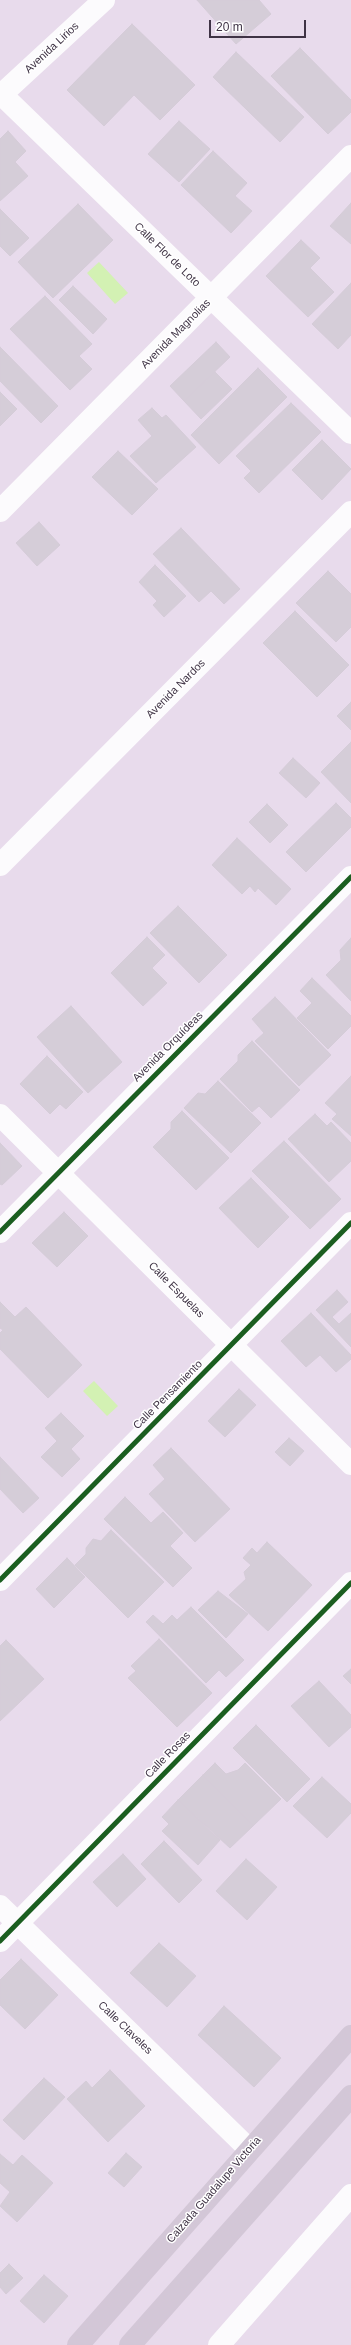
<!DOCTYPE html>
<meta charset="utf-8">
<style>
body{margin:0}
#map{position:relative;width:351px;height:2345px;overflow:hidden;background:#eee6f0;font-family:Arial,sans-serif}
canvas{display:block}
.scale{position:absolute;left:209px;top:20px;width:97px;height:18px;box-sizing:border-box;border:2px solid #3f3345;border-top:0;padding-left:5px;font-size:12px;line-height:14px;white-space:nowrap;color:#3f3345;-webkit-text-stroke:3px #fff;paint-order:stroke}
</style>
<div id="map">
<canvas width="351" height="2345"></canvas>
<div class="scale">20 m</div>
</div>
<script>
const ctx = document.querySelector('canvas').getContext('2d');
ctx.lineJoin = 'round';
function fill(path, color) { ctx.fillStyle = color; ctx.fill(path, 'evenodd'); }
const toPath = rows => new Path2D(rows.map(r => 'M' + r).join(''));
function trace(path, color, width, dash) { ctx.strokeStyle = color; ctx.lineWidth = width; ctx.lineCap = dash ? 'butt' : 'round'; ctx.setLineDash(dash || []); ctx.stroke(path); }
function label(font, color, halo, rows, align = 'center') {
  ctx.font = font + ' Arial,sans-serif'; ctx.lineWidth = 3; ctx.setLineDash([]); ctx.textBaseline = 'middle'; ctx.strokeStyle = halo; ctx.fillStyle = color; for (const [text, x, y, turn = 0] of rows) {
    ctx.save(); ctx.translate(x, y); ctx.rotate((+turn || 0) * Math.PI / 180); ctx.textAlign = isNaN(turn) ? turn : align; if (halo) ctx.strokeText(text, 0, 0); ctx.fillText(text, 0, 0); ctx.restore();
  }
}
fill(toPath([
 [0,0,351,0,351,2345,0,2345]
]), '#e8dbec');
fill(toPath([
 [99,262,128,293,115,304,87,273],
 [94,1381,118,1406,107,1416,83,1391]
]), '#d3f1b3');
const building = toPath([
 [197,0,259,0,271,14,236,44,197,0],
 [132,24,195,85,160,120,134,95,104,126,67,90,132,24],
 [300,48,351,100,351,112,328,134,271,76,300,48],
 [236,52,304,117,280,142,213,77,236,52],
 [179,121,210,149,179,182,148,154,179,121],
 [8,131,26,151,15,162,28,176,0,201,0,139,8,131],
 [213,151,247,183,235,196,252,211,231,233,181,185,213,151],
 [351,203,351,244,330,226,351,203],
 [78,204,113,240,53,298,18,262,78,204],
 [0,209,29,238,10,256,0,246,0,209],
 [301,240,320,258,310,268,334,292,308,317,266,276,301,240],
 [351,283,351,335,338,349,312,324,351,283],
 [73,286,107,319,93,334,59,300,73,286],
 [45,296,92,344,79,356,92,369,70,390,10,329,45,296],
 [216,342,230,357,184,401,170,386,216,342],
 [0,347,58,406,41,423,0,381,0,347],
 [258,368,287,397,219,464,191,435,258,368],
 [215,372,232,389,201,419,184,401,215,372],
 [0,392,17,409,0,426,0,392],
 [291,403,321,432,259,493,244,478,251,471,236,456,291,403],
 [152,408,162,418,166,415,196,447,156,483,130,456,152,436,138,420,152,408],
 [322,440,351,469,322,500,292,470,322,440],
 [118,451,158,489,132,515,92,477,118,451],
 [39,522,60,545,37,566,16,543,39,522],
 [181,528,240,589,224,604,211,591,199,602,153,554,181,528],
 [155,565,186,596,164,617,153,605,157,601,139,582,155,565],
 [328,571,351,594,351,627,336,642,296,603,328,571],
 [295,611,349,665,317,697,263,643,295,611],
 [351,702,351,730,337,716,351,702],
 [351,742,351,803,321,772,351,742],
 [293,758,320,783,306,798,279,773,293,758],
 [336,803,351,818,351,827,306,872,286,852,336,803],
 [267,804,288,825,270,843,249,822,267,804],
 [237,838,291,889,276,905,258,888,255,892,250,886,242,894,212,865,237,838],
 [178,906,227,955,199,983,150,933,178,906],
 [147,937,165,955,152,968,167,983,143,1006,111,973,147,937],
 [351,938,351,1001,326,975,341,960,340,950,351,938],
 [312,978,351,1016,351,1026,328,1049,297,1018,312,1003,300,991,312,978],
 [275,997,331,1055,299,1086,255,1041,264,1033,252,1019,275,997],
 [71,1006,122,1062,88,1093,37,1037,71,1006],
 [252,1041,300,1090,271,1118,259,1106,252,1112,220,1079,238,1061,238,1055,252,1041],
 [47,1056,83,1092,66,1109,60,1104,50,1114,20,1084,47,1056],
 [351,1076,351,1136,332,1119,337,1114,325,1103,351,1076],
 [218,1081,261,1123,231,1153,184,1108,198,1093,205,1094,218,1081],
 [182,1111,229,1158,196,1190,153,1147,171,1129,171,1122,182,1111],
 [315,1114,327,1126,331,1122,351,1143,351,1161,329,1182,288,1139,315,1114],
 [284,1141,341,1199,310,1229,252,1171,284,1141],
 [0,1143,22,1166,2,1185,0,1184,0,1143],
 [251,1178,289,1217,258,1248,219,1208,251,1178],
 [64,1212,88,1236,57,1267,32,1243,64,1212],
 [337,1290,348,1302,332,1317,339,1324,351,1313,351,1347,316,1310,337,1290],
 [0,1302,15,1317,26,1307,82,1365,48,1398,0,1349,0,1333,3,1330,0,1328,0,1302],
 [311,1313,351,1355,351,1359,336,1372,320,1355,306,1367,281,1341,311,1313],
 [239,1389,256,1405,225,1437,208,1421,239,1389],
 [61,1413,84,1436,71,1449,80,1459,62,1477,41,1457,57,1441,45,1428,61,1413],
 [289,1438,304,1451,290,1466,275,1452,289,1438],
 [171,1448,230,1509,195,1542,149,1494,165,1479,153,1465,171,1448],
 [0,1457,39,1498,23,1513,0,1489,0,1457],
 [125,1497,151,1523,163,1512,183,1533,170,1546,192,1568,173,1587,104,1519,125,1497],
 [111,1530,164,1582,128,1618,75,1565,86,1554,86,1548,93,1539,101,1541,111,1530],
 [267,1542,312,1585,268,1631,229,1595,246,1579,244,1572,251,1565,243,1558,252,1548,257,1553,267,1542],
 [67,1558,85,1577,54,1608,36,1589,67,1558],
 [218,1591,248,1614,226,1638,198,1610,218,1591],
 [191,1607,244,1660,226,1677,219,1670,206,1683,146,1622,153,1615,163,1624,172,1615,177,1620,191,1607],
 [159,1639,212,1693,177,1727,128,1678,136,1671,131,1666,159,1639],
 [6,1640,44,1679,21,1701,0,1680,0,1646,6,1640],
 [351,1669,351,1684,343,1676,351,1669],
 [0,1680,21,1701,0,1721,0,1680],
 [319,1681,351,1715,351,1727,329,1747,291,1706,319,1681],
 [256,1725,310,1779,287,1802,233,1748,256,1725],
 [215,1763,226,1774,238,1770,245,1763,281,1799,253,1826,203,1775,215,1763],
 [203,1775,253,1826,230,1848,178,1800,203,1775],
 [322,1777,351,1804,351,1813,327,1838,293,1806,322,1777],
 [178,1800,220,1840,198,1865,162,1831,169,1824,162,1817,178,1800],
 [164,1841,202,1880,179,1903,141,1864,164,1841],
 [123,1854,146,1879,117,1907,93,1882,123,1854],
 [246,1859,277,1887,247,1920,216,1891,246,1859],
 [159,1943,196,1976,167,2007,130,1973,159,1943],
 [21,1959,58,1995,25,2029,0,2005,0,1980,21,1959],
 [224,2006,281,2058,254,2087,198,2035,224,2006],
 [110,2070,145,2106,108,2142,67,2099,86,2081,92,2088,110,2070],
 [44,2078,65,2097,24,2140,3,2120,44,2078],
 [126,2153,142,2167,124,2187,108,2173,126,2153],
 [0,2154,13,2165,22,2155,53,2183,17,2222,0,2206,10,2192,0,2183,0,2154],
 [9,2264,23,2278,6,2294,0,2287,0,2273,9,2264],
 [44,2275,68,2296,44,2323,20,2301,44,2275]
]);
fill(building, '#d5cdd8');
trace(building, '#d5ccd8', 1);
trace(toPath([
 [0,93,351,433],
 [0,96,104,0],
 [0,511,351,156],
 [0,865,351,512],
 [0,1115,351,1464],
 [0,1232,351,877],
 [0,1580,351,1223],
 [0,1906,250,2150],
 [0,1941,351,1583],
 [219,2345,351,2195]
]), '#fcfbfd', 22);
trace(toPath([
 [78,2345,351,2036],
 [130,2345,351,2096]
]), '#d3c7d7', 22);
trace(toPath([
 [0,1232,351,877],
 [0,1580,351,1223],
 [0,1941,351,1583]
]), '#1b5e20', 5);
label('11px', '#3f3345', '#fff', [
 ["Avenida Lirios",52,48,-43],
 ["Calle Flor de Loto",167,255,44],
 ["Avenida Magnolias",176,334,-45],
 ["Avenida Nardos",176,689,-45],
 ["Avenida Orquídeas",168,1047,-45],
 ["Calle Espuelas",176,1290,45],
 ["Calle Pensamiento",168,1395,-45],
 ["Calle Rosas",168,1755,-46],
 ["Calle Claveles",125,2028,44],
 ["Calzada Guadalupe Victoria",214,2190,-49]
]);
</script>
